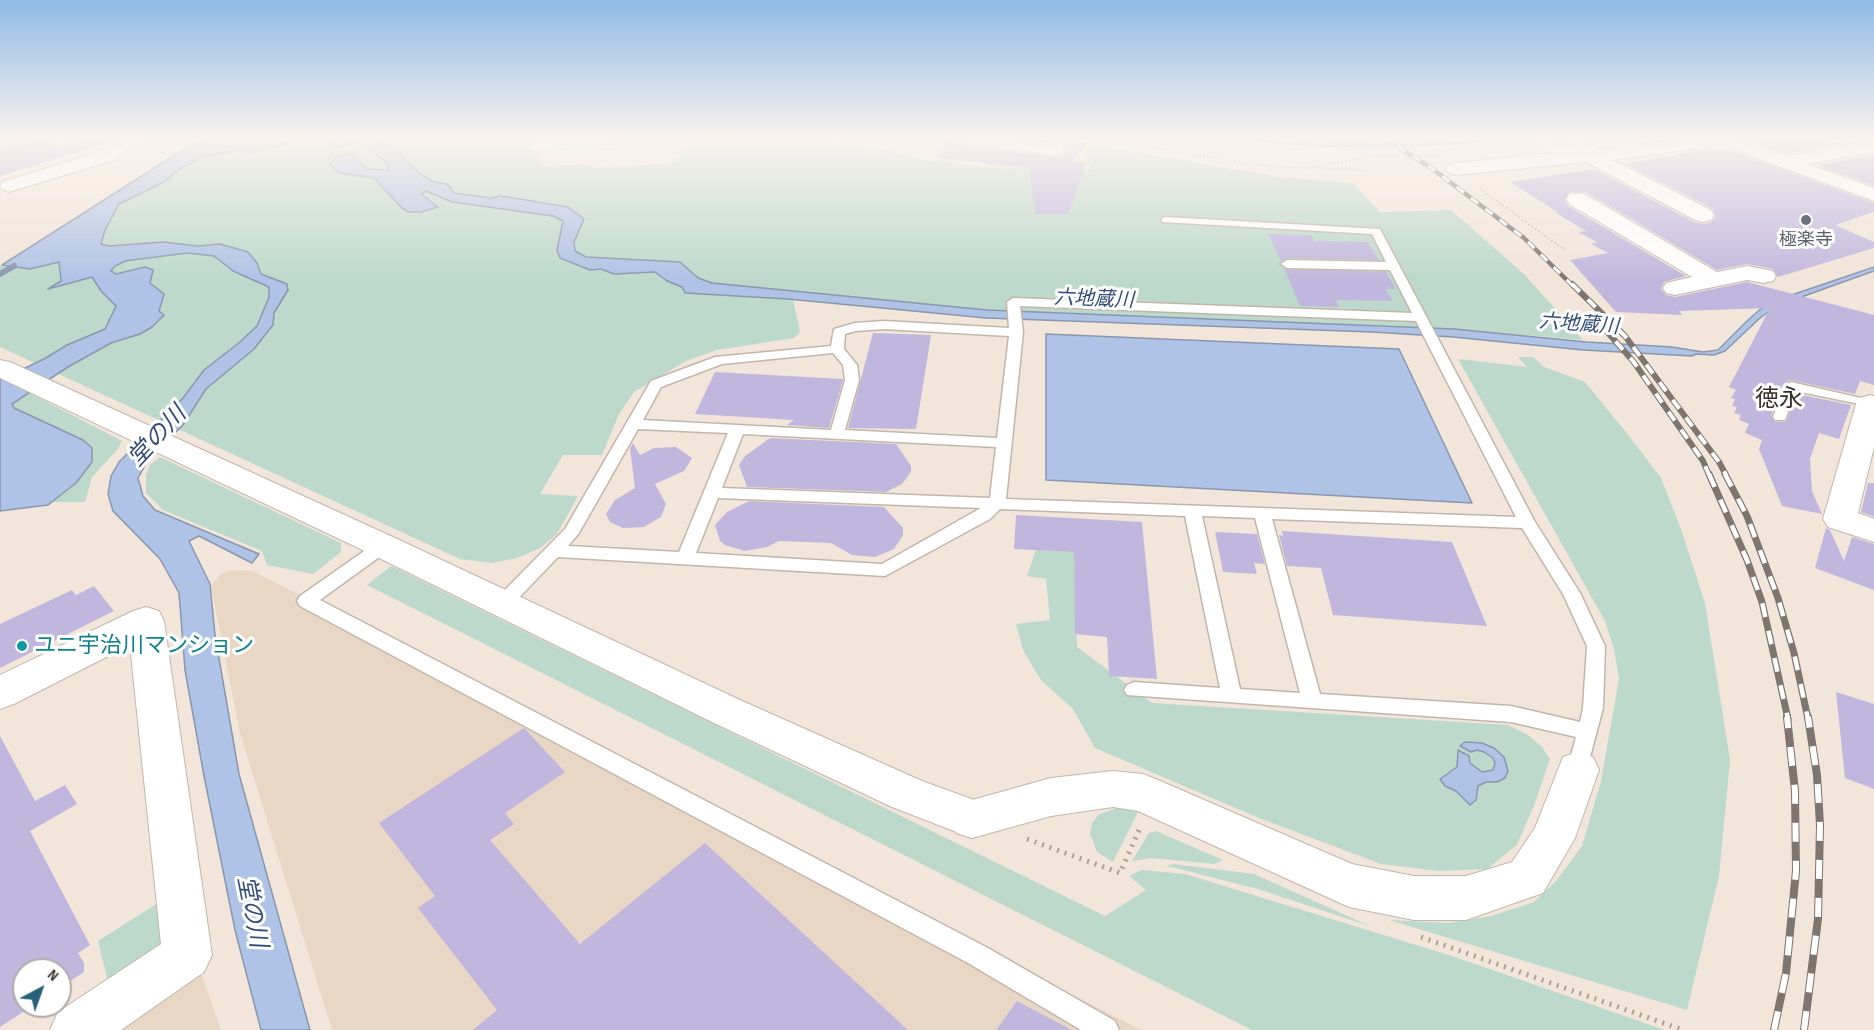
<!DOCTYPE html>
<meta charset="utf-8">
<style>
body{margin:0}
#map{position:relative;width:1874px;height:1030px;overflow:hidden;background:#f2e5da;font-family:"Sofia Sans Condensed",sans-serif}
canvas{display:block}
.north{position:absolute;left:12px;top:958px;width:60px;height:60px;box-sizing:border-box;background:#fff;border:2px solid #aeacaa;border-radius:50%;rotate:41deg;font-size:16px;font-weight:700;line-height:24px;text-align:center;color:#342f2b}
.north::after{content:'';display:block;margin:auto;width:21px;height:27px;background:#256179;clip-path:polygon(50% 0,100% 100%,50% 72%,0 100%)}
</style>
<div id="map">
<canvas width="1874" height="1030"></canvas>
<div class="north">N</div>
</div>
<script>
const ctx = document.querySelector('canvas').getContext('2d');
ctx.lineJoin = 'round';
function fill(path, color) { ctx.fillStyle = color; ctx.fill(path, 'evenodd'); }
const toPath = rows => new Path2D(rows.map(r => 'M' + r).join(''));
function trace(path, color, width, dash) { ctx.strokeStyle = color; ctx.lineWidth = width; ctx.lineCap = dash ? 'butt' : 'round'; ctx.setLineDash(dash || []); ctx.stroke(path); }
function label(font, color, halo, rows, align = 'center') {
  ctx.font = font + ' "Sofia Sans Condensed","Noto Sans JP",sans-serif'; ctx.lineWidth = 6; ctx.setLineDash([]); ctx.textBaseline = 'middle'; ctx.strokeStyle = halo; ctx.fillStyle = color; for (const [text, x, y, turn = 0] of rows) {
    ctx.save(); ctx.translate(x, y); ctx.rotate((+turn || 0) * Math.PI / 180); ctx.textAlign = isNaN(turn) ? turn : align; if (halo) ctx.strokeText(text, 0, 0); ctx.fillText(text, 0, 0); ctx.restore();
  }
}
fill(toPath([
 [230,570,253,571,1141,1030,332,1030,240,733,211,586,221,574],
 [198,965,221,1030,105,1030]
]), '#e9d7c6');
fill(toPath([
 [196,137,532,137,529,143,544,166,592,164,593,168,672,163,692,143,718,138,830,142,904,154,928,160,994,168,1091,169,1086,158,1090,144,1278,177,1353,183,1380,212,1451,210,1524,274,1583,340,1454,329,989,310,795,291,793,299,800,332,794,338,717,350,686,361,634,392,619,414,602,455,563,455,540,494,578,496,557,534,540,548,517,558,491,563,460,559,0,347,0,266,195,142],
 [1518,357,1533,357,1544,367,1585,382,1629,436,1661,478,1682,532,1705,603,1730,760,1719,876,1687,1010,1389,920,1449,923,1491,916,1534,902,1556,881,1582,846,1601,781,1619,679,1614,649,1605,621,1458,359,1527,367],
 [30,393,122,441,117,450,92,477,85,502,52,502,76,483,92,448,83,440,14,408,12,404],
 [160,457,341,543,341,552,313,574,267,565,262,551,163,510,146,493,146,475,150,465],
 [1036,550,1074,552,1077,647,1152,703,1508,725,1528,735,1541,746,1550,759,1535,803,1517,845,1487,869,1438,871,1381,864,1259,818,1095,748,1073,709,1041,680,1023,650,1016,624,1050,620,1046,579,1027,576],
 [391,566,1105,916,1146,890,1129,876,1142,870,1185,874,1452,956,1665,1030,1252,1030,367,585],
 [1120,807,1127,807,1138,812,1113,862,1097,852,1090,834,1092,823,1099,814],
 [1156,831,1223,860,1214,864,1151,858,1132,861,1149,833],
 [1173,864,1254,874,1372,927,1258,889,1167,866],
 [166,898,175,938,112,998,98,941]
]), '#bcd9cb');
const water = toPath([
 [203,137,377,137,390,146,423,176,434,182,447,184,454,193,491,198,501,196,568,207,584,219,574,242,575,251,586,257,680,262,698,278,712,283,987,310,1454,329,1587,342,1672,347,1703,352,1718,350,1747,321,1764,306,1774,301,1874,267,1874,271,1779,305,1760,318,1725,351,1714,355,1696,354,1692,356,1583,350,1453,337,1372,332,986,318,788,299,685,293,682,287,667,281,655,272,614,274,601,269,590,270,560,258,557,250,563,221,553,216,452,202,426,191,421,194,438,207,421,212,409,212,402,208,374,178,339,173,329,165,339,156,350,154,368,169,388,170,387,163,360,142,334,148,320,138,305,138,247,154,239,150,204,156,180,169,164,182,119,204,105,230,101,244,109,246,163,242,198,246,220,244,248,252,257,263,261,274,287,284,288,290,274,313,273,325,254,349,206,389,183,425,148,460,138,478,143,496,155,510,259,554,252,563,199,536,189,541,210,584,215,635,239,774,310,1030,261,1030,235,930,204,776,185,670,179,593,160,559,113,511,108,494,111,476,119,462,183,398,204,370,240,342,257,326,269,297,269,287,233,271,214,256,187,253,125,261,115,266,111,271,116,274,145,267,153,270,150,283,164,294,159,311,164,315,152,327,140,334,111,343,68,367,12,404,14,408,83,440,92,448,92,462,76,483,48,505,0,511,0,380,44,359,67,345,105,329,116,306,101,291,92,277,48,289,61,281,59,262,30,269,2,265,195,142,201,141,203,137],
 [1220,137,1280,137,1336,141,1516,137,1464,143,1380,147,1314,146,1220,137],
 [1046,334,1399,349,1472,503,1046,480,1046,334],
 [1465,742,1482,743,1494,748,1504,757,1508,771,1505,778,1497,782,1486,782,1478,786,1476,800,1470,805,1456,791,1445,786,1440,779,1457,767,1458,750,1469,756,1470,763,1482,772,1493,770,1495,763,1493,758,1484,752,1477,750,1471,752,1460,746,1465,742]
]);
fill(water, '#afc3e6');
trace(water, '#8a97ae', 1.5);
trace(toPath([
 [0,274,14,266]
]), '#8a97ae', 6);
fill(toPath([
 [39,137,43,137,47,143,58,147,73,143,77,137,108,137,109,142,0,176,0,147],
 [1024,137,1050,137,1088,143,1072,162,1086,163,1068,214,1035,214,1029,168,936,158,949,139,960,145,1055,157,1063,155,1067,149,1064,144,1056,141],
 [1763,137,1819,137,1839,144,1786,154,1748,140],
 [1707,149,1732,151,1874,203,1874,212,1835,225,1874,242,1874,248,1778,277,1773,269,1747,264,1717,270,1586,192,1569,192,1564,200,1568,206,1686,276,1664,282,1661,289,1666,295,1675,297,1747,282,1874,315,1874,385,1860,381,1855,394,1790,380,1782,385,1771,416,1775,422,1786,422,1797,394,1851,405,1839,439,1819,433,1810,459,1812,491,1822,514,1782,506,1759,449,1762,440,1745,433,1749,424,1739,420,1741,415,1734,413,1737,407,1732,406,1735,399,1731,398,1736,390,1729,387,1770,308,1679,311,1682,315,1616,312,1570,260,1608,253,1591,244,1597,242,1578,232,1586,231,1556,213,1559,213,1510,182,1594,169,1694,222,1704,224,1712,222,1716,216,1712,208,1626,164],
 [1870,155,1874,156,1874,186,1817,165],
 [1269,234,1311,235,1314,241,1368,242,1379,260,1287,258,1281,262],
 [1284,268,1386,272,1396,289,1385,289,1393,301,1336,300,1339,307,1300,306],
 [873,333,931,335,916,429,848,428],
 [715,372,843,379,843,380,829,428,787,425,794,420,695,414],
 [770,438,896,444,911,466,911,472,902,484,886,492,747,487,739,465,745,456],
 [633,443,640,455,654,448,676,447,692,458,684,471,655,484,666,504,661,517,644,527,623,528,610,522,606,514,615,500,635,488,630,448],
 [1868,483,1874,483,1874,517,1861,512],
 [749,501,884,507,903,528,903,535,894,549,875,557,852,555,831,543,779,541,767,547,745,551,725,545,720,541,715,525,727,512],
 [1016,515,1142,522,1157,679,1109,676,1107,637,1075,634,1074,552,1014,549],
 [1826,528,1830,530,1844,561,1852,537,1874,544,1874,590,1815,568],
 [1282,531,1452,542,1487,626,1333,615,1321,568,1287,566,1279,535,1283,536],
 [1215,532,1257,534,1265,564,1254,563,1257,574,1223,572],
 [94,586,114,611,0,668,0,624,72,590,76,595],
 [1836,692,1874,704,1874,789,1845,778],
 [524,728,565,772,505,813,514,824,490,840,580,944,705,843,908,1030,473,1030,497,1010,418,908,435,896,379,823],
 [0,736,35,801,65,785,77,804,30,831,90,945,78,953,84,963,84,972,60,988,60,970,24,970,24,1006,32,1006,0,1027],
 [1017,1001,1072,1030,996,1030]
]), '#c1b7de');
const service = toPath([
 [1166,217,1380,229,1535,522,1580,593,1605,646,1603,708,1585,776,1578,779,1571,776,1567,770,1576,737,1511,722,1127,695,1124,690,1127,685,1134,682,1220,688,1185,516,1000,509,990,519,885,576,558,557,509,608,503,610,497,608,494,603,497,598,565,529,651,381,715,357,831,346,834,329,855,323,884,321,1009,328,1007,302,1013,298,1412,313,1390,270,1287,268,1281,264,1287,260,1386,262,1372,234,1162,222,1162,218,1166,217],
 [1020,306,1416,321,1516,517,1006,499,1023,332,1020,306],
 [884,329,1009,336,997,438,845,430,859,380,857,365,844,349,845,334,856,331,884,329],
 [833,353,843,365,845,380,831,430,643,420,661,387,722,364,833,353],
 [638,429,728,433,679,552,568,546,579,533,638,429],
 [743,434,996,447,990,498,722,488,743,434],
 [718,498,981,508,882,564,696,553,718,498],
 [1202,516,1255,518,1300,693,1240,689,1202,516],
 [1272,519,1522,528,1563,594,1587,646,1583,708,1580,722,1511,706,1320,694,1272,519],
 [1791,382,1874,401,1874,407,1796,391,1785,420,1775,420,1773,417,1784,386,1791,382],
 [383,540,389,542,392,546,389,550,320,600,986,947,1115,1021,1119,1030,1081,1030,968,963,300,606,297,601,300,596,377,542,383,540]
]);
const pedestrian = toPath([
 [1560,137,1579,137,1601,149,1598,152,1588,152,1560,137]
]);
const minor = toPath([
 [45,137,75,137,72,141,59,145,48,141,45,137],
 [118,137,140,137,114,160,9,192,0,188,2,182,100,152,118,137],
 [559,137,625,137,622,141,615,143,538,151,531,149,528,145,531,141,559,137],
 [950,137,1006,137,1055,143,1062,145,1065,149,1062,153,1055,155,960,143,953,141,950,137],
 [1527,137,1552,137,1572,147,1592,151,1694,137,1724,137,1742,140,1786,156,1874,140,1874,152,1808,164,1874,188,1874,201,1732,149,1707,147,1613,160,1711,210,1714,215,1711,220,1703,222,1695,220,1586,162,1456,175,1449,173,1446,169,1449,165,1456,163,1552,153,1530,141,1527,137],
 [1577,193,1585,194,1717,272,1747,266,1773,271,1776,276,1773,281,1764,283,1747,280,1675,295,1666,293,1663,288,1666,283,1692,277,1569,204,1566,199,1569,194,1577,193],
 [1870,395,1874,396,1874,447,1858,513,1874,519,1874,542,1828,527,1823,519,1856,404,1860,398,1870,395],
 [146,607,159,611,164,621,212,955,204,972,121,1030,50,1030,58,1012,161,944,130,645,14,704,0,709,0,675,133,611,146,607],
 [1578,752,1593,757,1599,770,1575,838,1543,893,1466,920,1414,920,1349,907,1138,811,1113,807,1051,816,972,838,956,833,950,819,956,805,972,800,1051,778,1113,771,1143,774,1158,780,1352,864,1414,876,1466,876,1512,862,1535,828,1563,757,1578,752]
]);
const tertiary = toPath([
 [0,360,10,362,395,538,740,700,922,781,988,805,994,819,988,833,972,838,892,807,712,722,371,554,0,378,0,360]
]);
trace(service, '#c2b6ab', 3);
trace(pedestrian, '#c2b6ab', 2);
trace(minor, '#c2b6ab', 2);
trace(tertiary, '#c2b6ab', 2);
trace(toPath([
 [1105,137,1204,157,1268,166,1368,170],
 [0,149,8,153,33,146],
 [1314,167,1379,155,1440,155],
 [1480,189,1565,250]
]), '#aaa097', 2, [1, 3]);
trace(toPath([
 [1027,839,1120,873,1140,828],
 [1421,937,1683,1030]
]), '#aaa097', 5, [2, 6]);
fill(service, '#fff');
fill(pedestrian, '#fff');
fill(minor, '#fff');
fill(tertiary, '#fff');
const railFar3 = toPath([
 [1382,137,1430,167,1524,238,1573,286]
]);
const railFar2 = toPath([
 [1572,284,1625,336,1719,462,1726,475],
 [1601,325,1633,361,1703,461,1709,475]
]);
const railFar1 = toPath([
 [1709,474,1747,560,1762,602,1788,719],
 [1725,474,1747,516,1778,598,1794,653,1808,719]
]);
const rail = toPath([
 [1774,1030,1786,973,1796,871,1795,791,1787,717],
 [1804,1030,1818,919,1820,825,1817,775,1808,717]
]);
trace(railFar3, '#7d756e', 4.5);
trace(railFar2, '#7d756e', 6);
trace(railFar1, '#7d756e', 7);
trace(rail, '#7d756e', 8);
trace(railFar3, '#fff', 3, [9]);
trace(railFar2, '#fff', 4, [11]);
trace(railFar1, '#fff', 4.5, [14]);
trace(rail, '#fff', 6, [19]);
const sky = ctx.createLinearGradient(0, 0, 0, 281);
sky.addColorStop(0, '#91bae7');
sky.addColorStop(0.49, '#f9f3ee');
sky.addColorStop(1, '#f9f3ee00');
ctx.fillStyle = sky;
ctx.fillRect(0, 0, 1874, 281);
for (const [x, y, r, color] of [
 [1806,220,6,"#6b7280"],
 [22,646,6,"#0f9aa8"]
]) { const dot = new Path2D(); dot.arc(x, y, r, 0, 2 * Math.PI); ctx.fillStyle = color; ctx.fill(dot); trace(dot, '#fff', 2); }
label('18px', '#5b616d', '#fff', [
 ["極楽寺",1806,240]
]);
label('italic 20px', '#334d7c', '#fff', [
 ["六地蔵川",1094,300,2],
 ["六地蔵川",1579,325,4]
]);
label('22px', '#0d838f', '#fff', [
 ["ユニ宇治川マンション",34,646]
], 'left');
label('24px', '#342f2b', '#fff', [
 ["徳永",1779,400]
]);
label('italic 24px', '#334d7c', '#fff', [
 ["堂の川",158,437,-47],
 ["堂の川",251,912,79]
]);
</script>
